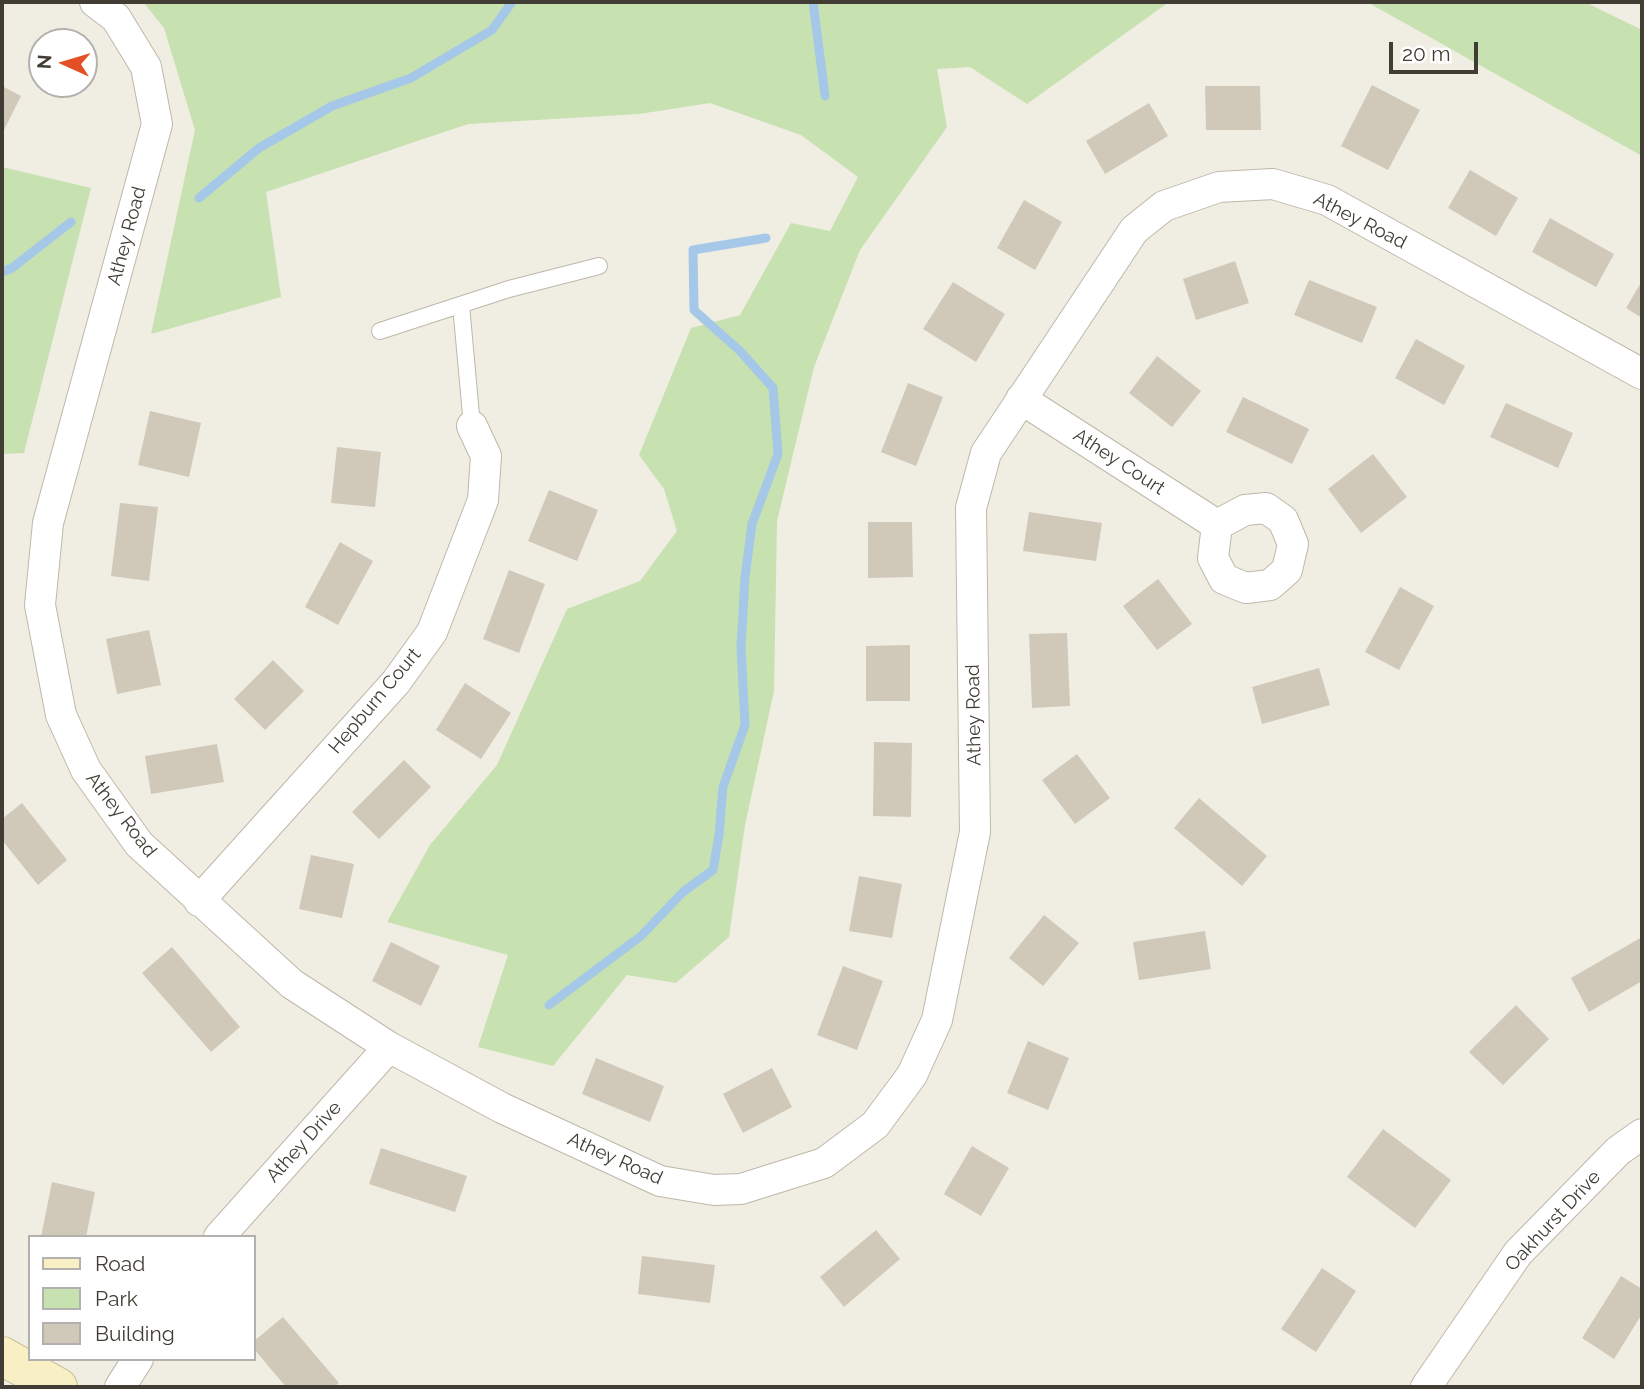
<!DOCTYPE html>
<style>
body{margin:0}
#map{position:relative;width:1644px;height:1389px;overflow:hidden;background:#f0ede3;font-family:Raleway,sans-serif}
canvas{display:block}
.frame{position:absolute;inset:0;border:4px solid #413d34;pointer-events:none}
.legend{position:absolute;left:28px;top:1235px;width:228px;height:126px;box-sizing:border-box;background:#fff;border:2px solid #b3b1ae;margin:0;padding:9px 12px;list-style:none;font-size:21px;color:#413d34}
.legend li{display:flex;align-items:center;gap:14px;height:35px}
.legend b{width:35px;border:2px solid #b3b1ae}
.north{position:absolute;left:28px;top:28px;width:70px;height:70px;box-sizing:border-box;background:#fff;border:2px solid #b3b1ae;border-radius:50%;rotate:274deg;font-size:19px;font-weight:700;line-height:28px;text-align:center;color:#413d34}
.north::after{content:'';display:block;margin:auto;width:24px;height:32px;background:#e45026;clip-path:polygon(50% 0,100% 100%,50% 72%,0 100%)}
.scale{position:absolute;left:1389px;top:42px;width:89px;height:32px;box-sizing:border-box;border:4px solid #413d34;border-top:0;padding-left:9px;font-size:21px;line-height:24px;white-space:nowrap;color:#413d34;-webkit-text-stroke:5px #fff;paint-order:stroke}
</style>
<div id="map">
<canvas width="1644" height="1389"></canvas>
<div class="frame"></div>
<ul class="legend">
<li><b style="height:9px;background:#f8efc5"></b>Road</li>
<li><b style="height:19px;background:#c7e1b0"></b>Park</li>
<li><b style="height:19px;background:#d0c9ba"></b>Building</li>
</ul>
<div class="north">N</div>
<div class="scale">20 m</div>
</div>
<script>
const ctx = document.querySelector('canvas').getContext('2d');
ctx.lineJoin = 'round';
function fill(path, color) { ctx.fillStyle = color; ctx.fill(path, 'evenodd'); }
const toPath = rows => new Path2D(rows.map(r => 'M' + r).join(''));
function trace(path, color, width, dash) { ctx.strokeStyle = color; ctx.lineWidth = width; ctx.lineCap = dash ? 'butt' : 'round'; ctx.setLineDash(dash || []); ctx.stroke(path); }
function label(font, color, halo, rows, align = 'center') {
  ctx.font = font + ' Raleway,sans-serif'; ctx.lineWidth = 5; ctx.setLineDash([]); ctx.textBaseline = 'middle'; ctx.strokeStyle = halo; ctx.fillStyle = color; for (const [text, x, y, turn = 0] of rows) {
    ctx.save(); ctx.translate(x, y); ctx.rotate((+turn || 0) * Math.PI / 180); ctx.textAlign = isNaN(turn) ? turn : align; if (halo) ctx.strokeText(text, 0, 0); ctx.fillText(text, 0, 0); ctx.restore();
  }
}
fill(toPath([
 [143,2,1169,2,1027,104,970,67,937,69,947,127,860,250,814,367,777,521,774,691,745,825,729,937,676,983,627,975,553,1066,478,1047,508,955,387,922,430,845,497,765,567,609,640,581,677,531,664,489,639,455,691,328,740,315,791,223,830,231,858,177,801,135,710,103,639,114,468,124,266,192,281,297,151,334,195,130,164,28],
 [1367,2,1585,2,1642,30,1642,156],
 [2,167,91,188,24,453,2,454]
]), '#c7e1b0');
trace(toPath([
 [813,2,825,96],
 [199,198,259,148,332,106,411,78,492,30,512,2],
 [2,272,12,268,71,222],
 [549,1005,641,936,683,892,713,870,719,835,723,787,745,725,741,647,745,577,752,524,778,454,773,388,740,351,694,310,693,250,766,238]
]), '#a5c8e8', 9);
fill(toPath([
 [1372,85,1420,110,1388,170,1341,146],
 [2,86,21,96,2,134],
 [1205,86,1260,86,1261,130,1206,130],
 [1149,103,1168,136,1105,174,1086,141],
 [1470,170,1518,198,1496,236,1448,208],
 [1024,200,1062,222,1035,270,997,248],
 [1550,218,1614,254,1596,287,1532,252],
 [1235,261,1249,303,1196,320,1183,279],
 [1309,280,1377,307,1362,343,1294,315],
 [1642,281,1642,318,1626,308],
 [953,282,1005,314,976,362,923,329],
 [1416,339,1465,366,1444,405,1395,378],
 [1157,356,1201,391,1172,427,1129,393],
 [908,383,943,397,916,466,881,452],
 [1243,397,1309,429,1292,464,1226,432],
 [1506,403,1573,433,1558,468,1490,437],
 [150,411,201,423,189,477,138,465],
 [337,447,381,452,375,507,331,503],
 [1373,454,1407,497,1361,533,1328,489],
 [549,490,598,510,577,561,528,541],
 [120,503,158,507,149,581,111,576],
 [1029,512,1102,523,1096,561,1023,551],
 [868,522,912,522,913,577,868,578],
 [340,542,373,561,338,625,305,607],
 [509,570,545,584,519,653,483,639],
 [1158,579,1192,624,1157,650,1123,606],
 [1400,587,1434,606,1399,670,1365,652],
 [149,630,161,685,117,694,106,639],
 [1067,633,1070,706,1032,708,1029,634],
 [910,645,910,701,866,701,866,646],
 [273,660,304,691,265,730,234,699],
 [1319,668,1330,705,1262,724,1252,687],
 [465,683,511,713,481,759,436,730],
 [874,742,912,743,911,817,873,816],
 [217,744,224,782,151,794,145,756],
 [1077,754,1110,798,1075,824,1042,780],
 [404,760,431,787,379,839,352,812],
 [1199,798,1267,856,1242,886,1174,828],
 [22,803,67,860,38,885,2,840,2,819],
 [311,855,354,864,342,918,299,909],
 [859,876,902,884,892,938,849,931],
 [1044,915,1079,943,1043,986,1009,958],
 [1205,931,1211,969,1139,980,1133,942],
 [1642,937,1642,981,1589,1012,1571,978],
 [391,942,440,966,421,1006,372,981],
 [172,947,240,1027,211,1052,142,973],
 [843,966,883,981,857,1050,817,1035],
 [1516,1005,1549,1039,1503,1085,1469,1052],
 [1028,1041,1069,1058,1048,1110,1007,1093],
 [596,1058,664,1086,650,1122,582,1094],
 [772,1068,792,1107,743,1133,723,1094],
 [1383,1129,1451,1180,1415,1228,1347,1177],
 [972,1146,1009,1168,981,1216,944,1194],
 [381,1148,467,1176,455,1212,369,1184],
 [52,1182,95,1192,86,1237,41,1237],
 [876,1230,900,1259,844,1307,820,1277],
 [642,1256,715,1265,710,1303,638,1294],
 [1322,1268,1356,1291,1316,1352,1281,1329],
 [1621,1276,1642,1289,1642,1314,1614,1359,1582,1338],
 [283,1317,339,1383,334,1387,286,1387,254,1349,254,1341]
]), '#d0c9ba');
const lane = toPath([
 [461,305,472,426],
 [380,331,509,289,599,266]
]);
const street = toPath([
 [95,2,116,18,146,67,157,124,48,523,40,605,61,715,86,770,139,844,292,984,389,1047,502,1108,660,1181,714,1190,741,1189,824,1163,875,1125,912,1075,937,1020,975,832,971,508,986,453,1134,230,1164,206,1219,187,1273,184,1327,200,1642,374],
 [1021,399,1217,525,1213,558,1224,579,1246,588,1270,585,1287,570,1293,544,1283,520,1266,508,1245,510,1217,525],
 [199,901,396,682,432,632,483,500,486,456,472,426],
 [219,1237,389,1047],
 [120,1387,138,1359],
 [1426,1387,1518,1253,1618,1151,1642,1134]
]);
const secondary = toPath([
 [2,1356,58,1387]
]);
trace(lane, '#bdb8aa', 18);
trace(street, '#bdb8aa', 32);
trace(secondary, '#cbc197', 40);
trace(lane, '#fff', 16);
trace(street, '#fff', 30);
trace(secondary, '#f8efc5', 38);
label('19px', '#413d34', '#fff', [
 ["Athey Road",1360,221,27],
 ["Athey Road",127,236,-75],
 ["Athey Court",1119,462,33],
 ["Hepburn Court",375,701,-50],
 ["Athey Road",974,715,-91],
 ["Athey Road",121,815,52],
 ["Athey Drive",304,1142,-48],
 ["Athey Road",615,1159,24],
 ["Oakhurst Drive",1553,1221,-47]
]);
</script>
